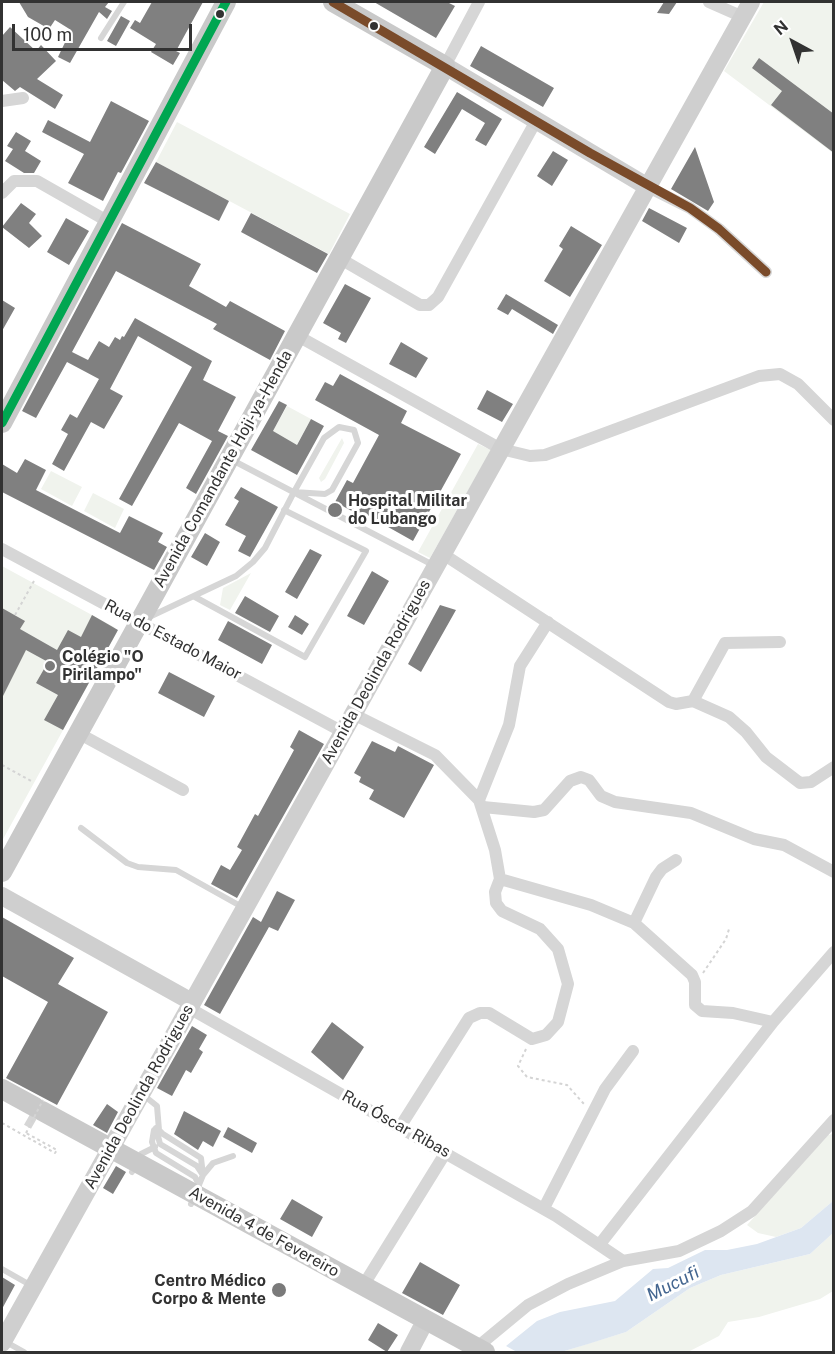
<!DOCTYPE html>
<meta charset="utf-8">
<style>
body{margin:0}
#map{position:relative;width:835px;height:1354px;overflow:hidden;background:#fff;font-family:"Public Sans",sans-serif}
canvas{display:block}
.frame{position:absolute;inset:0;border:3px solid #323232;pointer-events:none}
.north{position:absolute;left:763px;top:12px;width:60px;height:60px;-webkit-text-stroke:4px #fff;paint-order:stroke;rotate:320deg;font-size:16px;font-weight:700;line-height:24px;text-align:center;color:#323232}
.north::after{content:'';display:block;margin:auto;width:21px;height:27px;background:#323232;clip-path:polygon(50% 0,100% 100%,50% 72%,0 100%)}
.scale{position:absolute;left:12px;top:24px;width:180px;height:27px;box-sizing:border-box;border:3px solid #323232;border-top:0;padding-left:8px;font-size:18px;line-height:21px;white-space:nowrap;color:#323232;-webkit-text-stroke:4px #fff;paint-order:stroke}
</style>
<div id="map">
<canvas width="835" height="1354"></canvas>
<div class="frame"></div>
<div class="north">N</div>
<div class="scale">100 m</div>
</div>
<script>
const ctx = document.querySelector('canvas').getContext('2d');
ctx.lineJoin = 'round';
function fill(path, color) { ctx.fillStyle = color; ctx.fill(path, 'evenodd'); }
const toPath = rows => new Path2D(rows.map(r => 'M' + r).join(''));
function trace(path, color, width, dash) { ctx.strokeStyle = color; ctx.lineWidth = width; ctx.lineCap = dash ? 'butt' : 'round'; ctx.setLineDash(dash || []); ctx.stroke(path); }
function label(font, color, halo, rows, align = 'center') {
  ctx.font = font + ' "Public Sans",sans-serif'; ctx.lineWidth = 6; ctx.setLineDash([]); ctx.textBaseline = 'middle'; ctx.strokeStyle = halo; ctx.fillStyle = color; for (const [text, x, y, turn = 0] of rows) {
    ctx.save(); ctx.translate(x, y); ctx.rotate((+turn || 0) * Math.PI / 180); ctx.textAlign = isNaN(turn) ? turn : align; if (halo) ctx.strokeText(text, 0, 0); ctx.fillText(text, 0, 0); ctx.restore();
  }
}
fill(toPath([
 [764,2,833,2,833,153,724,71],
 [177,122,350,214,329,254,156,162],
 [287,406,311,419,284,468,272,462,276,453,264,447],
 [342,438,344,443,325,479,321,482,319,478],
 [478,444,491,450,430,558,418,552],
 [51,471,82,487,72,506,41,489],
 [93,493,124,509,115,528,84,511],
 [2,566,114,627,117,632,2,841],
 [251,573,230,610,220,605,223,588],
 [833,1134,833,1201,801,1228,776,1237,758,1233,747,1225,828,1135],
 [833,1233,833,1291,820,1299,759,1317,728,1322,719,1336,688,1352,561,1352,626,1332,690,1288,721,1275,810,1254]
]), '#f0f3ed');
fill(toPath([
 [833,1201,833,1233,810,1254,721,1275,690,1288,626,1332,588,1344,561,1352,517,1352,506,1346,537,1321,560,1312,615,1301,653,1269,668,1268,705,1250,727,1250,757,1244,801,1228]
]), '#dde6f1');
fill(toPath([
 [19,2,109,2,105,7,112,11,107,19,99,12,70,63,58,57,71,30,55,20,49,29,28,17],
 [152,2,203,2,176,51,180,53,173,65,151,52,156,44,130,28,135,20,140,23],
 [374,2,447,2,455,6,436,38],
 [664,2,677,2,669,14,657,13],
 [121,16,130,21,116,46,107,41],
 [10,27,36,51,41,45,56,61,37,79,63,95,55,109,20,87,15,91,2,80,2,36],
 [481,46,554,88,543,107,470,66],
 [759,58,834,114,834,153,771,105,782,91,752,68],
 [457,92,502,119,486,146,475,140,485,123,462,109,435,154,424,147],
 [111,101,149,121,121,173,118,172,103,201,68,183,84,154,42,132,48,120,90,142],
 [16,132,31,141,25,151,41,161,34,173,24,173,5,161,13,149,7,146],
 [695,147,714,202,708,211,671,189],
 [553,151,568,160,552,186,537,176],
 [156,162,229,201,219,221,144,183],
 [21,203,36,214,29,223,42,236,29,248,2,227],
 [649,208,687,228,679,243,642,221],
 [251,213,328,254,317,273,241,232],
 [66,218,89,231,69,265,47,252],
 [122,223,201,264,189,286,226,307,230,301,285,331,270,360,213,329,217,324,116,271,72,352,88,360,99,341,109,347,115,337,120,340,122,336,124,337,135,318,212,361,203,380,236,397,218,431,228,436,196,494,186,488,212,441,179,423,132,506,119,499,192,367,138,336,110,389,123,396,104,429,91,422,64,471,52,464,68,434,61,430,70,414,77,418,99,379,67,362,36,418,22,411],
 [571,226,602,245,570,297,544,281,563,249,559,246],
 [345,284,371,298,346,343,338,339,341,333,323,323],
 [506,294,558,325,553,334,512,309,508,315,497,309],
 [2,300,15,308,2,331],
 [401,342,428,358,416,378,389,364],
 [340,374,407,411,401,423,461,454,413,541,365,514,363,517,335,502,347,480,353,483,379,435,315,400,325,382,333,386],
 [487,390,513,404,502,422,477,409],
 [279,401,287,405,273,431,297,445,311,419,324,426,297,475,251,450],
 [25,459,46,470,36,490,120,533,129,516,163,533,158,542,167,547,154,570,2,492,2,464,17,473],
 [241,487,278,507,250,557,238,551,246,536,225,525,239,501,234,498],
 [205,533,220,542,207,566,191,557],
 [310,549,322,555,297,599,285,592],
 [372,571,389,581,364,625,347,616],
 [245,596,279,616,270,632,235,613],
 [440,605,456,610,421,672,408,664],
 [2,608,25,621,20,629,57,650,68,630,81,637,92,615,118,630,63,730,44,720,58,695,36,683,48,662,26,650,2,698],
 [295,615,309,624,302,635,288,627],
 [228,621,272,645,262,664,218,640],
 [169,672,215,696,204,717,158,693],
 [299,730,324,744,237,898,211,884,221,865,230,870,242,850,237,847,255,814,258,816,294,750,290,747],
 [372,741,395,752,398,746,434,765,404,818,369,799,374,790,359,782,361,777,354,773],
 [277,891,295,900,278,931,269,927,220,1014,204,1005,253,917,261,922],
 [2,917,74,958,58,984,108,1012,57,1105,6,1078,48,1002,2,976],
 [332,1022,364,1047,343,1080,311,1052],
 [192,1026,207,1035,199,1049,203,1052,191,1073,186,1070,172,1096,157,1088],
 [107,1104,118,1112,107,1133,93,1125],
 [184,1111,221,1131,213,1147,203,1141,198,1150,174,1134],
 [228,1127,257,1143,252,1153,223,1137],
 [116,1166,126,1172,113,1194,103,1188],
 [292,1199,323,1217,312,1237,280,1219],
 [420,1262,460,1285,443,1315,402,1293],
 [2,1277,15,1285,2,1309],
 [378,1323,398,1335,387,1352,368,1340]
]), '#808080');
trace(toPath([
 [29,1116,36,1120]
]), '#d6d6d6', 20, [20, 10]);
trace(toPath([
 [15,615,34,581],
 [2,765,33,782],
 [703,973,726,939,729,929],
 [526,1049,518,1066,527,1077,567,1085,584,1104],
 [2,1123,55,1153,57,1150,26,1133]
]), '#d4d4d4', 2, [3, 3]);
trace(toPath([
 [101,38,124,2],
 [232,460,433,565],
 [195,597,305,657,366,551,284,510],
 [145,619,236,576,253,562,265,548,294,492,324,438,339,427,354,430,358,443,332,490,325,494,294,492],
 [81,828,127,863,138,867,176,870,244,908],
 [142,1094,157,1106,159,1130,163,1134,201,1158,203,1175,191,1204],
 [156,1128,160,1144,197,1166,203,1175,213,1163,233,1156],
 [154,1130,152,1142,156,1153,195,1177,199,1185],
 [132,1172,141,1154,155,1147],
 [2,1269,32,1286],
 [6,1342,24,1352]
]), '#d6d6d6', 6);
trace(toPath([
 [709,2,743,17],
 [445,66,479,2],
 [2,101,23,98],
 [648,187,690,208,719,229,766,272],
 [2,193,14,181,37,181,109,222],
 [339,258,420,305,429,305,438,297,536,121],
 [296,335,501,449,530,456,545,455,576,444,759,376,780,374,798,384,834,420],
 [2,549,343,732],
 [443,554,669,702,676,704,693,701,729,717,746,732,766,757,800,783,811,782,834,767],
 [693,701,725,643,780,642],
 [353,714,435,755,479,800,495,850,500,879,495,892,496,903,502,911,540,929,558,949,568,984,558,1022,546,1035,532,1039,489,1013,480,1013,469,1018,400,1127],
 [78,733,183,790],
 [479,800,509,725,520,666,548,622],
 [483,807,534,812,544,810,570,781,581,777,589,780,601,796,615,802,691,813,754,839,784,845,834,872],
 [500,879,591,905,634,923,692,975,695,982,695,1005,702,1011,733,1013,773,1022],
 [634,923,656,877,662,869,676,860],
 [189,1008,556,1216,623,1261],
 [544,1208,605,1089,633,1051],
 [600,1244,773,1022,834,952],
 [363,1286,446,1152],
 [476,1348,528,1305,568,1284,623,1261,679,1251,721,1231,752,1211,834,1120]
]), '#d6d6d6', 12);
trace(toPath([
 [445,66,648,187],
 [2,896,192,1002],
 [2,1343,751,2],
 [409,1352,421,1329]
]), '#cfcfcf', 18);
trace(toPath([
 [2,423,226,2],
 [2,872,445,66,333,2],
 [2,1089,35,1107],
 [42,1111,485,1352]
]), '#c9c9c9', 20);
trace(toPath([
 [26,1133,43,1100]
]), '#d4d4d4', 2, [3, 3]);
trace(toPath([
 [333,2,590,153,690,208,719,229,766,272]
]), '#7a4b2a', 9);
trace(toPath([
 [2,423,226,2]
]), '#00a651', 9);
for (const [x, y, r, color] of [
 [220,14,5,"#323232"],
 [374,26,5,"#323232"],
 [335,510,8,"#7a7a7a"],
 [50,666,6,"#7a7a7a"],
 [279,1290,8,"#7a7a7a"]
]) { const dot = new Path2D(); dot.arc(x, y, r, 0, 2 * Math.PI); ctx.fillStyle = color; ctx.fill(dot); trace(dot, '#fff', 2); }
label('16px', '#323232', '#fff', [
 ["Avenida Comandante Hoji-ya-Henda",223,469,-61],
 ["Rua do Estado Maior",173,640,28],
 ["Avenida Deolinda Rodrigues",376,672,-61],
 ["Avenida Deolinda Rodrigues",139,1097,-61],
 ["Rua Óscar Ribas",396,1124,29],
 ["Avenida 4 de Fevereiro",264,1232,29]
]);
label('bold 16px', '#323232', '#fff', [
 ["Hospital Militar",348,501],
 ["do Lubango",348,519],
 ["Colégio \"O",62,657],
 ["Pirilampo\"",62,675],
 ["Centro Médico",266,1281,"right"],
 ["Corpo & Mente",266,1299,"right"]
], 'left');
label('italic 18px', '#446690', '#fff', [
 ["Mucufi",673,1284,-27]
]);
</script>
